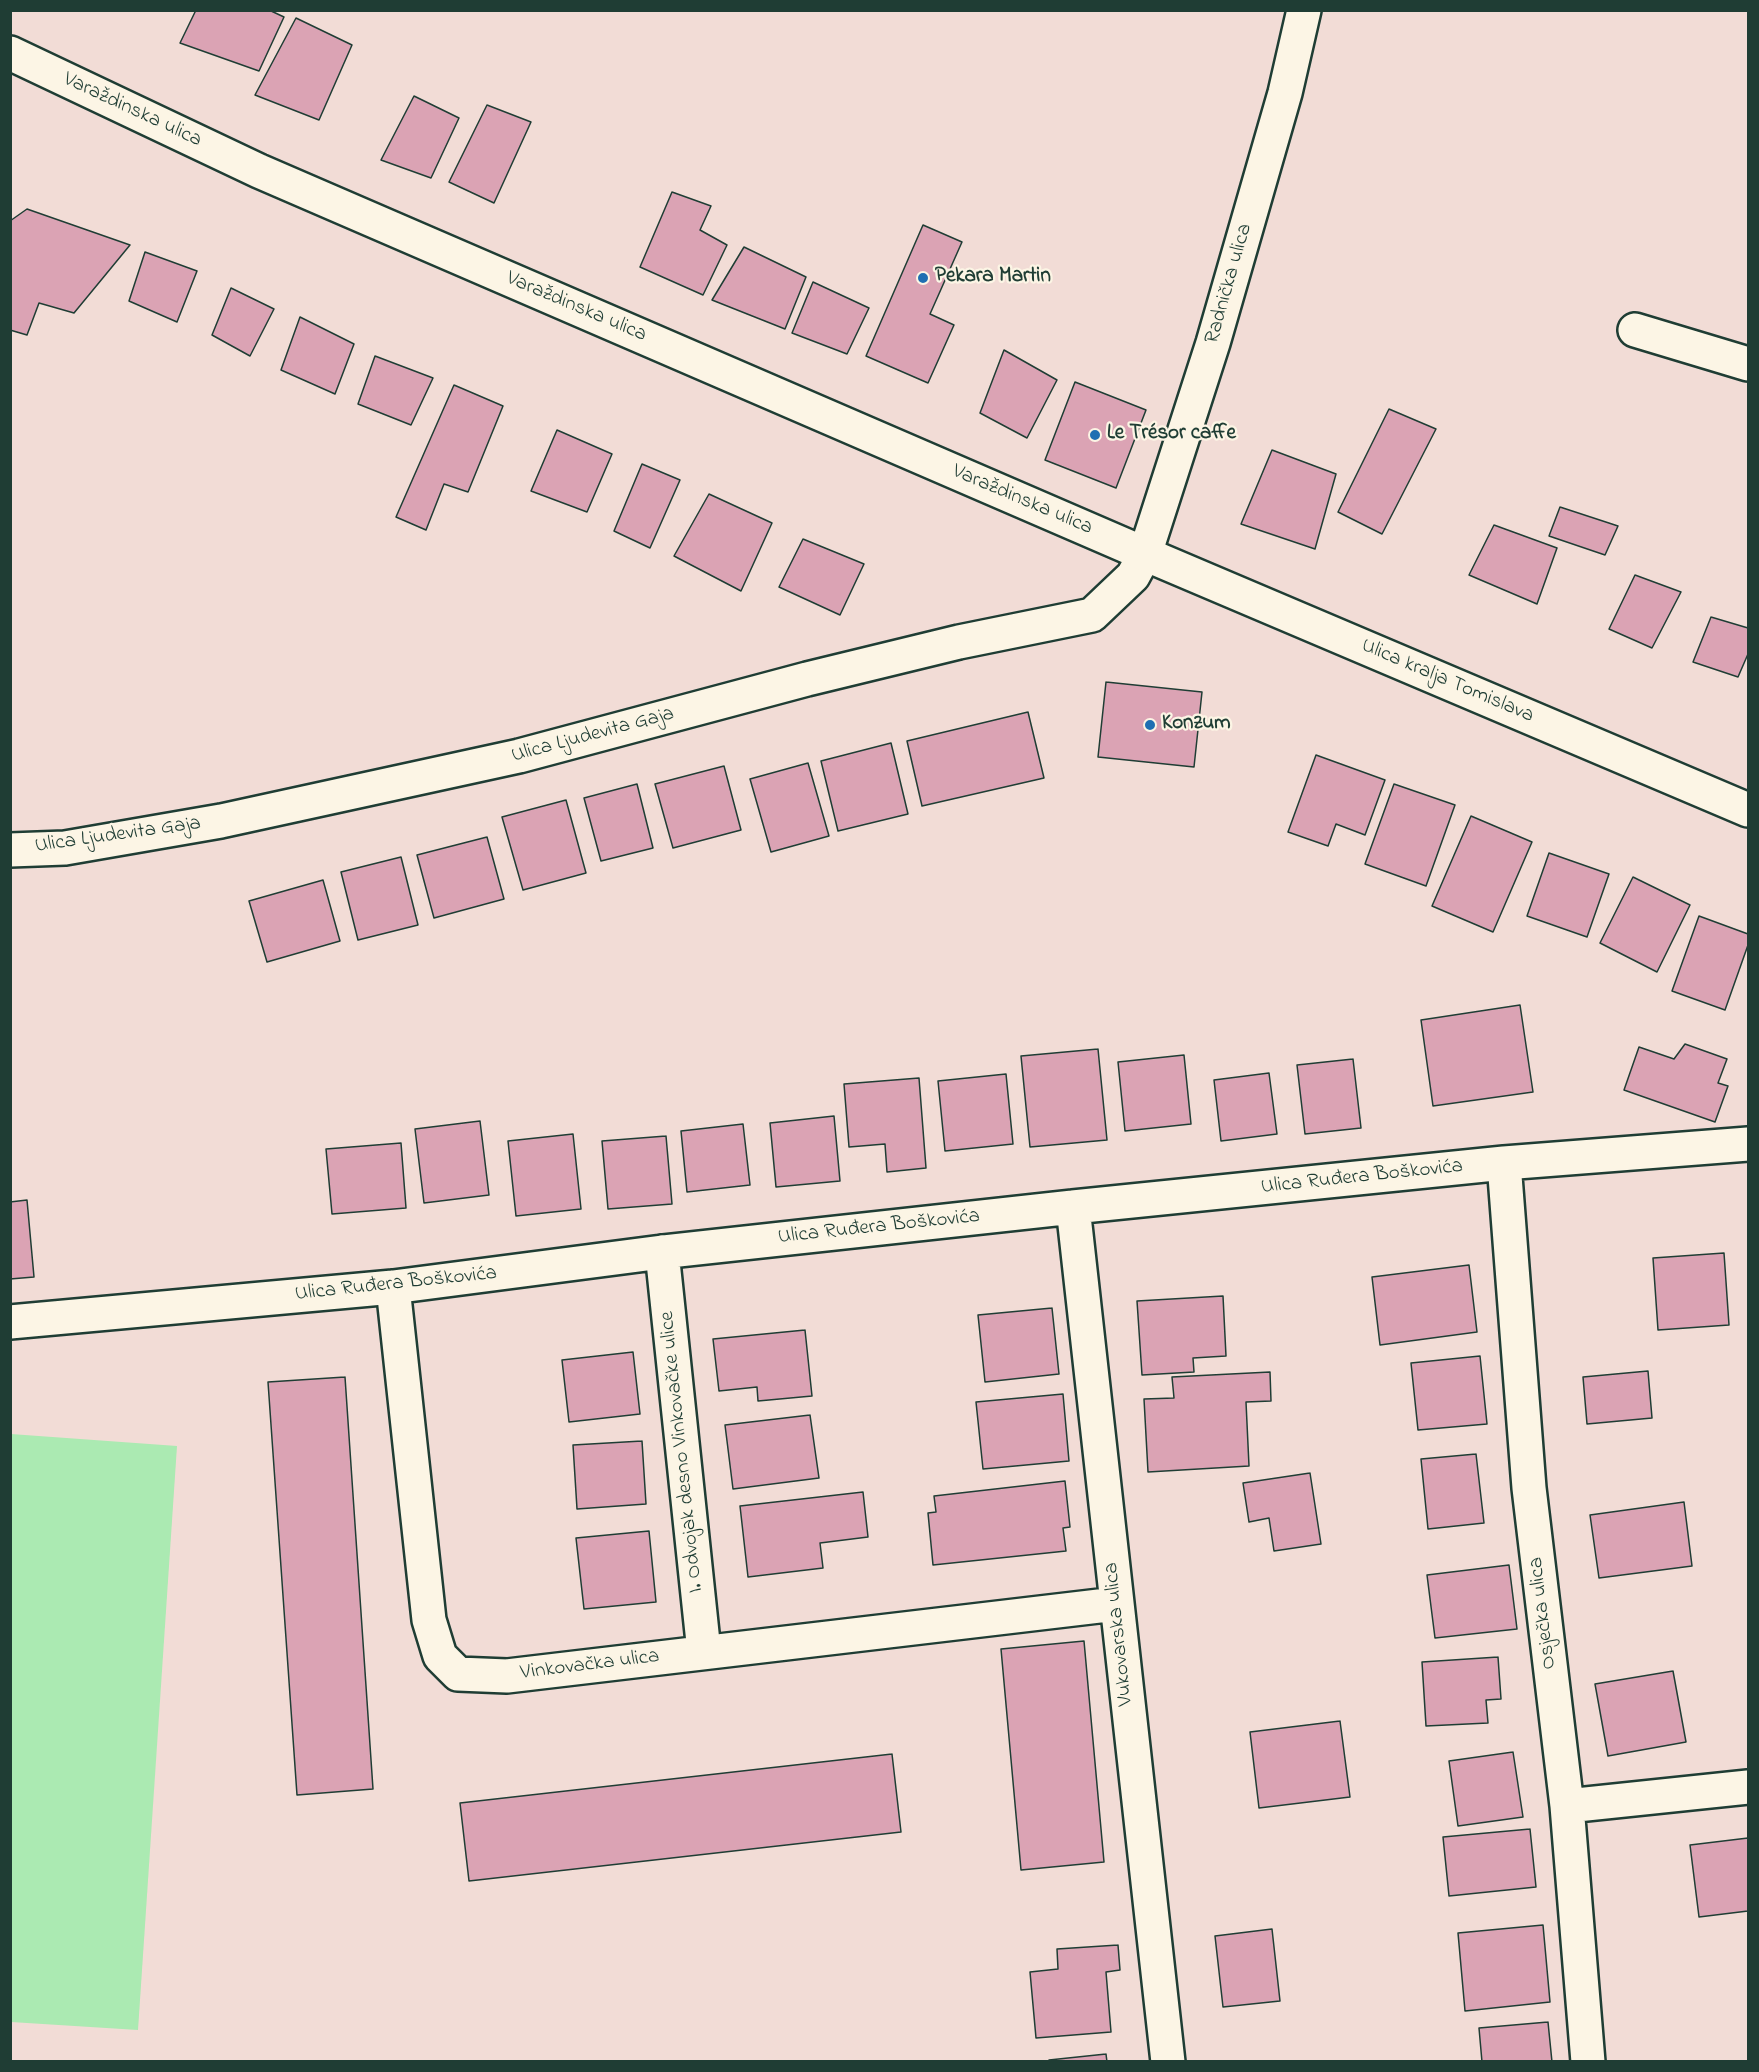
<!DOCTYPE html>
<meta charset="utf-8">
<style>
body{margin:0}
#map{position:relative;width:1759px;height:2072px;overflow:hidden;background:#f2dcd6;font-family:"Indie Flower",sans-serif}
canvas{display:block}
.frame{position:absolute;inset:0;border:12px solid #1f3d34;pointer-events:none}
</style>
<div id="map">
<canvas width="1759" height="2072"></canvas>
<div class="frame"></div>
</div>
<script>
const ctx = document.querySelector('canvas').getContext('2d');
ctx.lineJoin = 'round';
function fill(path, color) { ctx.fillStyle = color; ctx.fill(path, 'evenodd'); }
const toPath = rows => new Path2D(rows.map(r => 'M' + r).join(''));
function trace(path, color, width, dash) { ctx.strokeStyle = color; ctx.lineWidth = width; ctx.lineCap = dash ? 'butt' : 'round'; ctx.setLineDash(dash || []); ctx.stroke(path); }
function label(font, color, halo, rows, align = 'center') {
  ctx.font = font + ' "Indie Flower",sans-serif'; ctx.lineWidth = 4.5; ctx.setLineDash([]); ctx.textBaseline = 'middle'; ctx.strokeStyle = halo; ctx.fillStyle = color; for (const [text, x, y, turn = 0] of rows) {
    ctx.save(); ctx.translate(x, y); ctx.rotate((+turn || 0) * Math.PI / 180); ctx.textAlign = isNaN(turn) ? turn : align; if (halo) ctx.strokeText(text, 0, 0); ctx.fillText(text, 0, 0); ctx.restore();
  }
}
fill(toPath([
 [11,1434,177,1446,138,2030,11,2022]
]), '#abeab2');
const building = toPath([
 [196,10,269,10,284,17,259,71,180,43,196,10],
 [296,18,352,45,319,120,255,95,296,18],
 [414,96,459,118,431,178,381,160,414,96],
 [487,105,531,122,494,203,449,182,487,105],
 [672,192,711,206,700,230,727,245,703,295,640,267,672,192],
 [27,209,130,245,74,313,39,303,27,335,10,330,10,221,27,209],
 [923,225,962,242,930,314,954,325,928,383,866,356,923,225],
 [744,247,806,277,785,329,712,300,744,247],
 [145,252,197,271,177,322,129,301,145,252],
 [813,282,869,308,847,354,792,333,813,282],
 [231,288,274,309,250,356,212,335,231,288],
 [300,317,354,344,335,394,281,370,300,317],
 [1004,350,1057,380,1027,438,980,413,1004,350],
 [375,356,433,378,411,425,358,404,375,356],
 [1075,382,1146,410,1116,488,1045,460,1075,382],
 [454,385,503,406,468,492,444,484,426,530,396,517,454,385],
 [1389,409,1436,429,1382,534,1338,512,1389,409],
 [557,430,612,454,587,512,531,491,557,430],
 [1272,450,1336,474,1315,549,1241,524,1272,450],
 [642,464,680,480,650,548,614,531,642,464],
 [709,494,772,523,741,591,674,556,709,494],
 [1560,507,1618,526,1605,555,1549,536,1560,507],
 [1494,525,1557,548,1537,604,1469,575,1494,525],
 [803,539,864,564,840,615,779,587,803,539],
 [1635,575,1681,592,1652,648,1609,629,1635,575],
 [1711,617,1748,628,1748,654,1738,677,1693,662,1711,617],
 [1106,682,1202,692,1194,767,1098,757,1106,682],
 [1028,712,1044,778,922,806,907,741,1028,712],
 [891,743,908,814,838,831,821,761,891,743],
 [1316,755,1385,780,1365,835,1336,824,1328,846,1288,832,1316,755],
 [808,763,829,836,771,852,750,779,808,763],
 [724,766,741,830,673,848,655,784,724,766],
 [637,784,653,848,601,861,584,798,637,784],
 [1394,784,1455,805,1426,886,1365,864,1394,784],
 [566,800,586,873,523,890,502,817,566,800],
 [1471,816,1532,842,1493,932,1432,906,1471,816],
 [487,837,504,899,434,918,417,855,487,837],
 [1549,853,1609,874,1587,937,1527,916,1549,853],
 [401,857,418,925,358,940,341,872,401,857],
 [1633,877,1690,905,1657,972,1600,943,1633,877],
 [323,880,340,941,267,962,249,901,323,880],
 [1699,916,1748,934,1748,945,1725,1010,1672,991,1699,916],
 [1520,1005,1533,1092,1433,1106,1421,1020,1520,1005],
 [1685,1044,1727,1059,1718,1083,1728,1086,1715,1122,1624,1090,1639,1047,1674,1059,1685,1044],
 [1098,1049,1107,1140,1030,1147,1021,1056,1098,1049],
 [1184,1055,1191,1124,1125,1131,1118,1062,1184,1055],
 [1353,1059,1361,1128,1305,1134,1297,1065,1353,1059],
 [1269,1073,1277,1134,1221,1141,1214,1080,1269,1073],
 [1006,1074,1013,1144,945,1151,938,1081,1006,1074],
 [919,1078,926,1168,887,1172,885,1144,849,1147,844,1084,919,1078],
 [834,1116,840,1181,776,1187,770,1123,834,1116],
 [480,1121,489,1195,424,1203,415,1129,480,1121],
 [743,1124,750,1185,687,1192,681,1131,743,1124],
 [573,1134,581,1209,516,1216,508,1141,573,1134],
 [666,1136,672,1204,608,1209,602,1141,666,1136],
 [401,1143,406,1208,332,1214,326,1149,401,1143],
 [27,1200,34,1277,10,1279,10,1202,27,1200],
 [1724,1253,1729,1325,1658,1330,1653,1258,1724,1253],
 [1469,1265,1477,1332,1380,1345,1372,1277,1469,1265],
 [1223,1296,1226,1356,1193,1358,1194,1372,1142,1375,1137,1301,1223,1296],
 [1052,1308,1059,1374,985,1382,978,1315,1052,1308],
 [805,1330,812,1396,758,1401,757,1387,719,1391,713,1339,805,1330],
 [633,1352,640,1414,569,1422,562,1360,633,1352],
 [1480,1356,1487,1424,1418,1430,1411,1363,1480,1356],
 [1648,1371,1652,1418,1587,1424,1583,1377,1648,1371],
 [1270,1372,1271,1401,1246,1402,1249,1466,1148,1472,1144,1399,1174,1398,1172,1377,1270,1372],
 [345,1377,373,1789,297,1795,268,1382,345,1377],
 [1063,1394,1069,1461,983,1469,976,1402,1063,1394],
 [810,1415,819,1478,733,1489,725,1425,810,1415],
 [642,1441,646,1504,577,1509,573,1445,642,1441],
 [1476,1454,1484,1523,1428,1529,1421,1459,1476,1454],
 [1310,1473,1321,1544,1274,1551,1269,1518,1249,1522,1243,1483,1310,1473],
 [1065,1481,1070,1527,1063,1528,1066,1551,933,1565,928,1513,936,1512,934,1496,1065,1481],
 [863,1492,868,1537,820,1543,823,1568,748,1577,740,1506,863,1492],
 [1684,1502,1692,1566,1599,1578,1590,1515,1684,1502],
 [649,1531,656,1602,584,1609,576,1538,649,1531],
 [1509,1565,1517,1629,1435,1638,1427,1575,1509,1565],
 [1084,1641,1104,1862,1021,1870,1001,1649,1084,1641],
 [1498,1657,1501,1699,1486,1700,1488,1723,1426,1726,1422,1662,1498,1657],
 [1673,1671,1686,1742,1608,1756,1595,1684,1673,1671],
 [1340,1721,1350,1797,1259,1808,1250,1732,1340,1721],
 [1513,1752,1523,1817,1458,1826,1449,1761,1513,1752],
 [892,1754,901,1832,469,1881,460,1803,892,1754],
 [1530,1829,1536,1887,1449,1896,1443,1837,1530,1829],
 [1748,1838,1748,1911,1699,1917,1690,1845,1748,1838],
 [1543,1925,1550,2002,1465,2011,1458,1933,1543,1925],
 [1272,1929,1280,2001,1223,2007,1215,1936,1272,1929],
 [1118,1945,1120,1970,1106,1972,1111,2032,1036,2038,1030,1972,1058,1969,1057,1949,1118,1945],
 [1548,2022,1552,2062,1482,2062,1479,2028,1548,2022],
 [1106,2054,1107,2062,1049,2062,1049,2060,1106,2054]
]);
fill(building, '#dba3b4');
trace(building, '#1f3d34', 1.5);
const minor = toPath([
 [1635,330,1748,364],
 [10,850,65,848,221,821,519,756,807,679,959,642,1092,615,1133,576,1145,554,1213,343,1285,93,1304,10],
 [1504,1163,1529,1488,1567,1806,1588,2062],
 [1073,1207,1168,2062],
 [662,1252,704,1652],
 [393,1287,429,1620,440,1656,458,1674,507,1676,1116,1604],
 [10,1322,393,1287,662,1252,1073,1207,1504,1163,1748,1144],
 [1567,1806,1748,1787]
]);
const primary = toPath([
 [10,53,259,171,1145,554,1748,810]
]);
trace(minor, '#1f3d34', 38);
trace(primary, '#1f3d34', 38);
trace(minor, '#fcf5e5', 33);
trace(primary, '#fcf5e5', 33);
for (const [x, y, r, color] of [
 [923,278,6,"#1f6fb2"],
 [1095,435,6,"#1f6fb2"],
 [1150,725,6,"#1f6fb2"]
]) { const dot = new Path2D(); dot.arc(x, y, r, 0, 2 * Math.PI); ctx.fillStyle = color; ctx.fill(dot); trace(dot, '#fcf5e5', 2); }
label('21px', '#1f3d34', '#fcf5e5', [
 ["Varaždinska ulica",132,111,25],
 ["Radnička ulica",1230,284,-74],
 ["Varaždinska ulica",576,308,23],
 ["Varaždinska ulica",1022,501,23],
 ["Ulica kralja Tomislava",1447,682,23],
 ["Ulica Ljudevita Gaja",593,736,-15],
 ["Ulica Ljudevita Gaja",118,836,-8],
 ["Ulica Ruđera Boškovića",1362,1178,-6],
 ["Ulica Ruđera Boškovića",879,1228,-6],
 ["Ulica Ruđera Boškovića",396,1285,-6],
 ["I. Odvojak desno Vinkovačke ulice",683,1452,-96],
 ["Osječka ulica",1544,1613,-97],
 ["Vukovarska ulica",1120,1634,-96],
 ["Vinkovačka ulica",590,1666,-7]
]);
label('bold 21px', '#1f3d34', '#fcf5e5', [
 ["Pekara Martin",935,278],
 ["Le Trésor caffe",1107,435],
 ["Konzum",1162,725]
], 'left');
</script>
